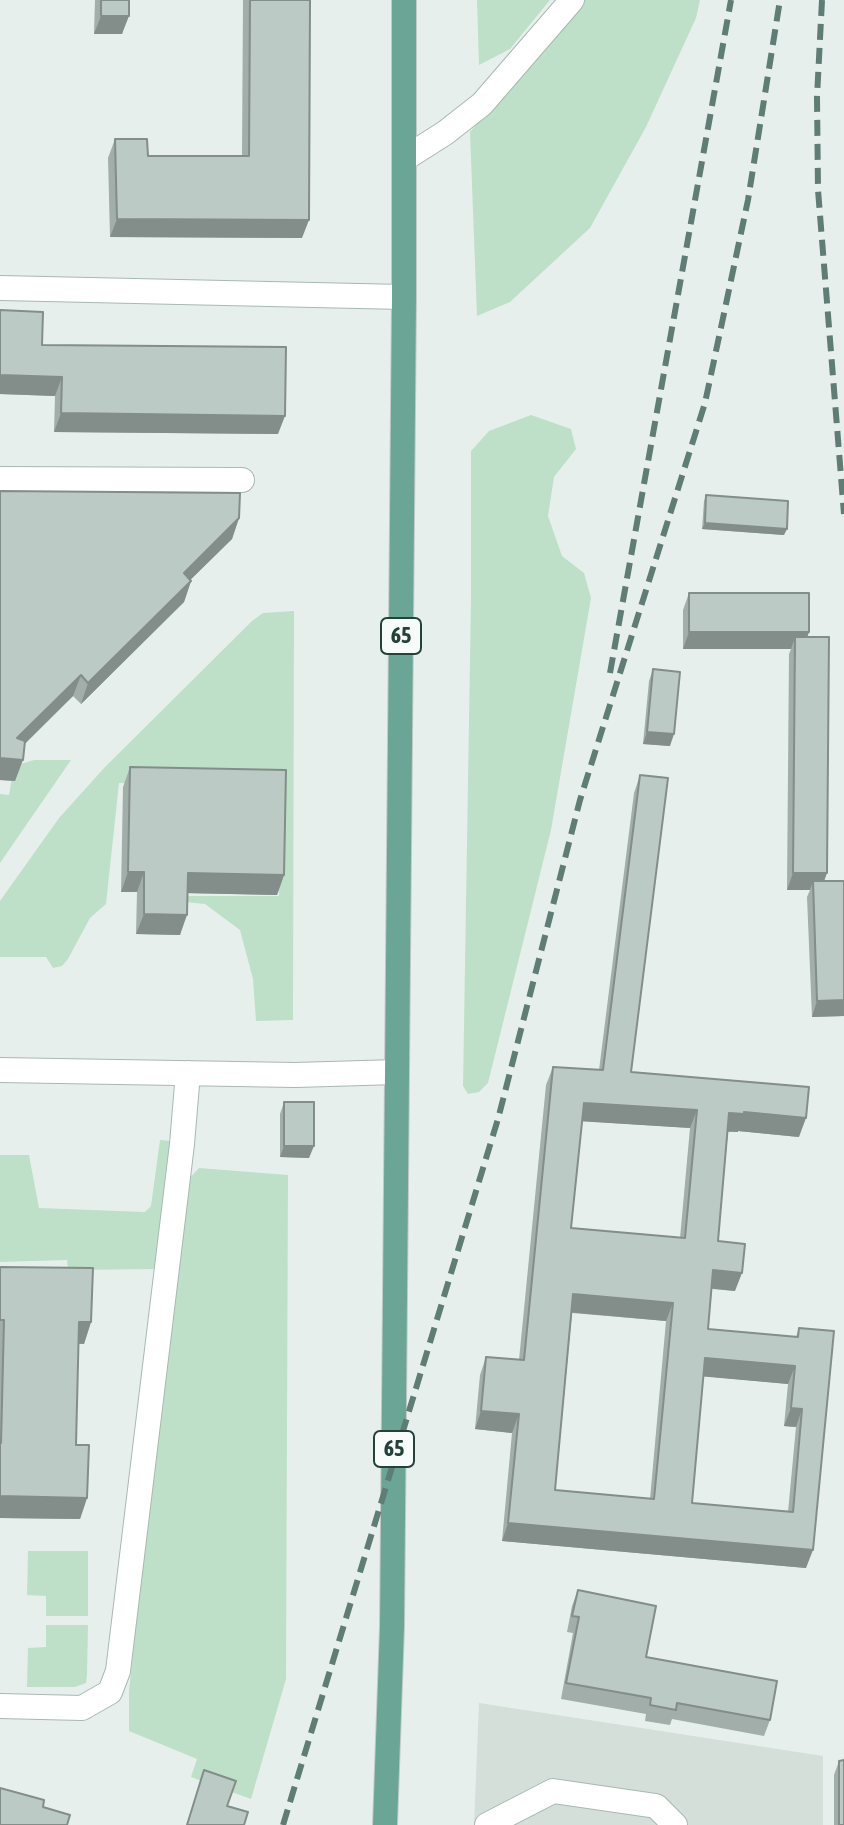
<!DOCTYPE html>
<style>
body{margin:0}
canvas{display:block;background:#e6efeb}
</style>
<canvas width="844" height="1825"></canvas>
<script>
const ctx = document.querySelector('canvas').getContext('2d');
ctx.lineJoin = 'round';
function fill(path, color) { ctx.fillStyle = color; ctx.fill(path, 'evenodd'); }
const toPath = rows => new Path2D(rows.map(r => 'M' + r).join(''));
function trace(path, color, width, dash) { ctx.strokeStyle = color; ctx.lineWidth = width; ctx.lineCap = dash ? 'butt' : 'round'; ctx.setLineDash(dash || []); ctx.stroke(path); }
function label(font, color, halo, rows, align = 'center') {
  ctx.font = font + ' "Asap Condensed",sans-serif'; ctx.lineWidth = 6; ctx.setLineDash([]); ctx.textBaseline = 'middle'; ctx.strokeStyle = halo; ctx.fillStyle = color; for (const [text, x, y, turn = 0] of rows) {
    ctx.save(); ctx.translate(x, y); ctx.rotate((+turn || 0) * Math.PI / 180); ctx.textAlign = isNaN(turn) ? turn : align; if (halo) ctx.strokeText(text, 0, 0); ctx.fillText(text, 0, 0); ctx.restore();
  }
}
fill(toPath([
 [479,1703,823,1756,823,1825,474,1825]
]), '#d4dfda');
fill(toPath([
 [477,0,550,0,510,49,479,65],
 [584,0,700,0,696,18,646,127,590,228,510,302,477,316,470,132],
 [531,415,571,429,576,449,554,477,548,516,562,556,584,573,591,598,551,830,488,1083,479,1092,468,1094,463,1086,471,598,471,451,489,431],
 [294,611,293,1020,256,1021,253,979,240,930,205,904,185,902,184,896,279,896,280,784,119,783,106,904,90,918,68,959,62,966,53,968,46,957,0,957,0,901,59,818,105,767,252,621,263,613],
 [34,760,71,760,0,863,0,794,9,795,14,766],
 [160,1140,172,1141,158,1269,68,1270,67,1260,0,1262,0,1155,29,1155,39,1208,145,1212,151,1206],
 [199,1168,288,1175,286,1679,251,1799,191,1777,197,1759,129,1731,129,1691,168,1321,187,1181],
 [28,1551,88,1551,88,1616,46,1616,46,1596,27,1595],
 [46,1625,88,1625,87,1675,86,1683,75,1687,27,1687,28,1648,46,1647]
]), '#bfe0c8');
const minor = toPath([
 [404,159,445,133,482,104,572,0],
 [0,288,404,297],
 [0,479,242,480],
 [0,1070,295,1075,397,1072],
 [0,1706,82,1708,110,1692,118,1671,182,1144,188,1073],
 [487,1825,553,1791,656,1806,675,1825]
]);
const major = toPath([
 [385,1825,392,1627,404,297,404,0]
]);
trace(minor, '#a8b8b2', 26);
trace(major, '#c2cac8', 26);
trace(minor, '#fff', 24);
trace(major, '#6aa596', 24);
trace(toPath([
 [822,0,817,97,818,190,844,514],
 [610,673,731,0],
 [283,1825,498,1119,580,800,705,403,748,200,780,0]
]), '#5f7d75', 6, [16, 8]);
fill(toPath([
 [95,0,129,0,122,34,94,34],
 [243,0,310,0,302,238,110,237,108,158,115,139,148,156,242,156],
 [0,310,42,345,278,434,54,432,55,396,0,394],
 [0,491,239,518,232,539,190,580,191,581,184,602,81,704,73,696,25,744,15,781,0,780],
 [706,495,784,535,702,529,704,501],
 [689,593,809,632,807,637,824,881,844,1016,812,1017,807,897,810,890,787,890,789,654,791,649,683,649,683,610],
 [653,669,670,746,643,744,649,681],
 [130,767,284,875,277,895,188,893,180,935,136,934,137,892,121,892,123,787],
 [640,775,631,1072,799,1137,738,1131,738,1132,728,1132,718,1241,735,1291,712,1289,708,1329,796,1337,799,1328,834,1331,806,1568,502,1541,512,1433,475,1429,480,1375,486,1357,519,1360,546,1085,553,1067,599,1070,634,793],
 [582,1121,690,1128,680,1238,571,1228],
 [572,1313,666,1321,650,1499,555,1490],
 [703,1376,788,1384,784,1426,796,1427,788,1512,692,1503],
 [284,1102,309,1158,280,1157,280,1114],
 [0,1267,91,1322,84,1344,78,1344,76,1445,87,1498,80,1519,0,1518],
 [578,1590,646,1657,770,1720,764,1736,672,1719,670,1725,645,1721,646,1714,561,1699,573,1633,567,1632,572,1606],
 [839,1761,844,1825,834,1825,834,1775]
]), '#a1aea9');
fill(toPath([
 [101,16,129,16,122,34,94,34],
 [117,219,309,220,302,238,110,237],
 [0,375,62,377,55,396,0,394],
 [61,413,285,416,278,434,54,432],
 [239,518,232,539,176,594,184,573],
 [705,523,787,529,784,535,702,529],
 [191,581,184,602,81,704,88,683],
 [689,632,809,632,803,649,795,637,791,649,683,649],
 [81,675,73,696,9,759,23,760,15,781,0,780,0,758,17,738],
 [647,732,674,734,670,746,643,744],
 [128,872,144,872,137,892,121,892],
 [188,873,284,875,277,895,181,893],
 [793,873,827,873,821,890,813,881,810,890,787,890],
 [144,914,187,915,180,935,136,934],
 [844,1000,844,1016,812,1017,817,1001],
 [584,1103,697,1110,690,1128,577,1121],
 [744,1112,806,1118,799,1137,738,1131,738,1132,723,1131,729,1113],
 [284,1146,314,1146,309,1158,280,1157],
 [713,1270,742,1273,735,1291,707,1288],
 [573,1294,673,1303,666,1321,567,1312],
 [79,1322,91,1322,84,1344,71,1343],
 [705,1358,795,1366,788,1384,698,1376],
 [791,1408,802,1409,796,1427,784,1426],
 [481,1411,519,1414,512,1433,475,1429],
 [0,1496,87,1498,80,1519,0,1518],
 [508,1523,813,1550,806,1568,502,1541]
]), '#838d89');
const building = toPath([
 [101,0,129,0,129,16,101,16,101,0],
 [250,0,310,0,309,220,117,219,115,139,147,139,148,156,249,156,250,0],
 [0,310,43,312,42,345,286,347,285,416,61,413,62,377,0,375,0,310],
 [0,491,240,493,239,518,184,573,191,581,88,683,81,675,17,738,25,741,23,760,0,758,0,491],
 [706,495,788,501,787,529,705,523,706,495],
 [689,593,809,593,809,632,689,632,689,593],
 [795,637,829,637,827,873,793,873,795,637],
 [653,669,680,672,674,734,647,732,653,669],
 [130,767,286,770,284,875,188,873,187,915,144,914,144,872,128,872,130,767],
 [640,775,668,778,631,1072,809,1087,806,1118,744,1112,744,1114,729,1113,718,1241,745,1244,742,1273,713,1270,708,1329,798,1337,799,1328,834,1331,813,1550,508,1523,519,1414,481,1411,486,1357,524,1360,553,1067,603,1070,640,775],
 [584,1103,697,1110,685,1238,571,1228,584,1103],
 [573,1294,673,1303,654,1499,555,1490,573,1294],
 [705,1358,795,1366,791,1408,802,1409,793,1512,692,1503,705,1358],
 [813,881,844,881,844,1000,817,1001,813,881],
 [284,1102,314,1102,314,1146,284,1146,284,1102],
 [0,1267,93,1268,91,1322,79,1322,76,1445,89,1445,87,1498,0,1496,0,1443,1,1443,4,1320,0,1320,0,1267],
 [578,1590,656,1606,646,1657,777,1681,770,1720,677,1703,676,1710,650,1705,651,1698,566,1683,579,1617,572,1616,578,1590],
 [844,1760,844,1825,839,1825,839,1761,844,1760],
 [204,1770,236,1781,227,1806,248,1812,244,1825,187,1825,204,1770],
 [0,1788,44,1800,43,1807,70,1815,67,1825,0,1825,0,1788]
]);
fill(building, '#bbcac4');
trace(building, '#838d89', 2);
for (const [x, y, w] of [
 [401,636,40],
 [394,1449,40]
]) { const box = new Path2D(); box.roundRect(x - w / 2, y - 18, w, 36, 6); ctx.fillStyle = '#f7fbf9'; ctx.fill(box); trace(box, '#24423a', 2); }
label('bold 22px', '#24423a', null, [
 ["65",401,636],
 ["65",394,1449]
]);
</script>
